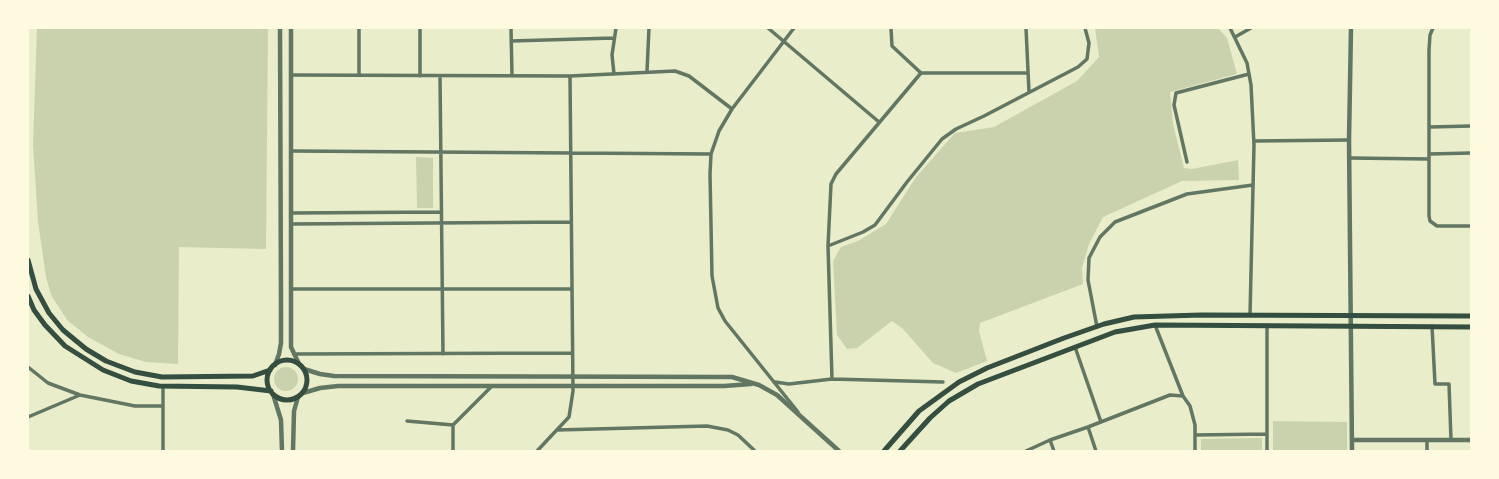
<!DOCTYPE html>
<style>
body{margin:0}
#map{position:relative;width:1499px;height:479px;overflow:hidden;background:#e9edc9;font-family:Helvetica,sans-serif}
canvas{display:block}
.frame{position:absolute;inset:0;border:29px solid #fefae0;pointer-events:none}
</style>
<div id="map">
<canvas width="1499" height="479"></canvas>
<div class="frame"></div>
</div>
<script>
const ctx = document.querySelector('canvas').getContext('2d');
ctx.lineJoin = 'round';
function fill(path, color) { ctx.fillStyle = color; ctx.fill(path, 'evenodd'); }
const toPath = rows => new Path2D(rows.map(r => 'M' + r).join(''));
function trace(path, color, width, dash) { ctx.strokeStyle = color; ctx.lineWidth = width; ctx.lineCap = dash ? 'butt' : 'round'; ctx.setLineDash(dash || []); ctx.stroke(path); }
fill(toPath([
 [37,28,268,28,266,249,179,247,178,364,146,362,119,354,88,337,67,320,51,295,46,277,38,221,33,145],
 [1095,28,1218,28,1227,38,1237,74,1170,92,1173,124,1184,168,1192,169,1238,160,1239,180,1182,181,1103,217,1089,244,1082,268,1083,284,980,323,979,331,987,361,956,373,933,363,903,329,892,321,857,348,847,349,837,335,833,261,841,247,858,241,886,224,916,177,955,133,994,127,1077,81,1099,57],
 [416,157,433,158,433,208,417,208],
 '274 379a12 12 0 1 1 24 0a12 12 0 1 1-24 0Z',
 [1273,421,1347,422,1347,451,1273,451],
 [1262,438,1262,451,1201,451,1201,439]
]), '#cad2ad');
trace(toPath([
 [511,28,512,76],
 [768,28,879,122],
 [794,28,732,109,719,131,711,154,710,174,712,276,718,308,725,321,798,412],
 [891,28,892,46,921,73],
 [1026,28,1029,92],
 [1230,28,1247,63,1251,85,1254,145,1250,315],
 [1433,28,1430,35,1429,50,1429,216,1430,221,1437,226,1471,226],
 [1235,37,1251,28],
 [511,41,614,38],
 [647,71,649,28],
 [921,73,1028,73],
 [614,74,612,55,616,28],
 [291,75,570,76,675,71,689,76,732,109],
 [359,75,359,28],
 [420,76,420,28],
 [440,76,443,354],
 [1429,127,1471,126],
 [1254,141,1349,140],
 [291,151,711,154],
 [1429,154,1471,153],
 [1349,158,1429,159],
 [1187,162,1174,105,1176,93,1249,74],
 [291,213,441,212],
 [291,224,571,222],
 [828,246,863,232,875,225,907,182,942,139,956,129,984,116,1078,67,1087,59,1089,43,1085,28],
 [291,289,572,289],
 [1155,325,1183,396],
 [1432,326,1435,384,1449,384,1451,440],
 [1097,327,1088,280,1089,258,1100,237,1115,222,1187,194,1253,185],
 [1075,347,1101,422],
 [294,354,572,353],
 [28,367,48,383,80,395,135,406,163,406],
 [832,379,828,246,831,184,836,174,921,73],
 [775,382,789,384,832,379,943,382],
 [163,387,163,451],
 [28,417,80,395],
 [407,421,453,425,492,386],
 [453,425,453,451],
 [1088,427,1170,395,1183,396,1190,406,1195,425,1195,451],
 [557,430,707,426,728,430,738,435,755,451],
 [1195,435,1267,434],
 [1050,440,1054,451],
 [1427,440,1427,451],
 [537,451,569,417,573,391,570,76],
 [1026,451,1050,440,1088,427,1096,451],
 [1267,451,1267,325]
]), '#617663', 3.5);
trace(toPath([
 [291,28,291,347,299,364],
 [1351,28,1349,140,1352,451],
 [275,365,279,354,281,343,281,308,280,28],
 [304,369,320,374,334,376,732,377,759,385,777,395,839,451],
 [303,393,320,388,338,386,724,386,751,384],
 [273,394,281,420,282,451],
 [1352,440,1471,440],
 [293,451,294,411,298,397]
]), '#617663', 4.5);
trace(toPath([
 [28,260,36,289,49,313,63,330,86,349,106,361,135,372,162,377,253,376,270,370],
 [28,296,34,310,45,325,65,346,103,370,131,381,159,386,237,387,271,391],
 '267 380a20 20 0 1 1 40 0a20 20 0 1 1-40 0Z',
 [884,451,919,411,959,382,987,368,1064,338,1104,324,1134,317,1201,315,1471,316],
 [900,451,930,418,949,401,978,384,1115,332,1155,325,1471,327]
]), '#344e41', 5);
</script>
